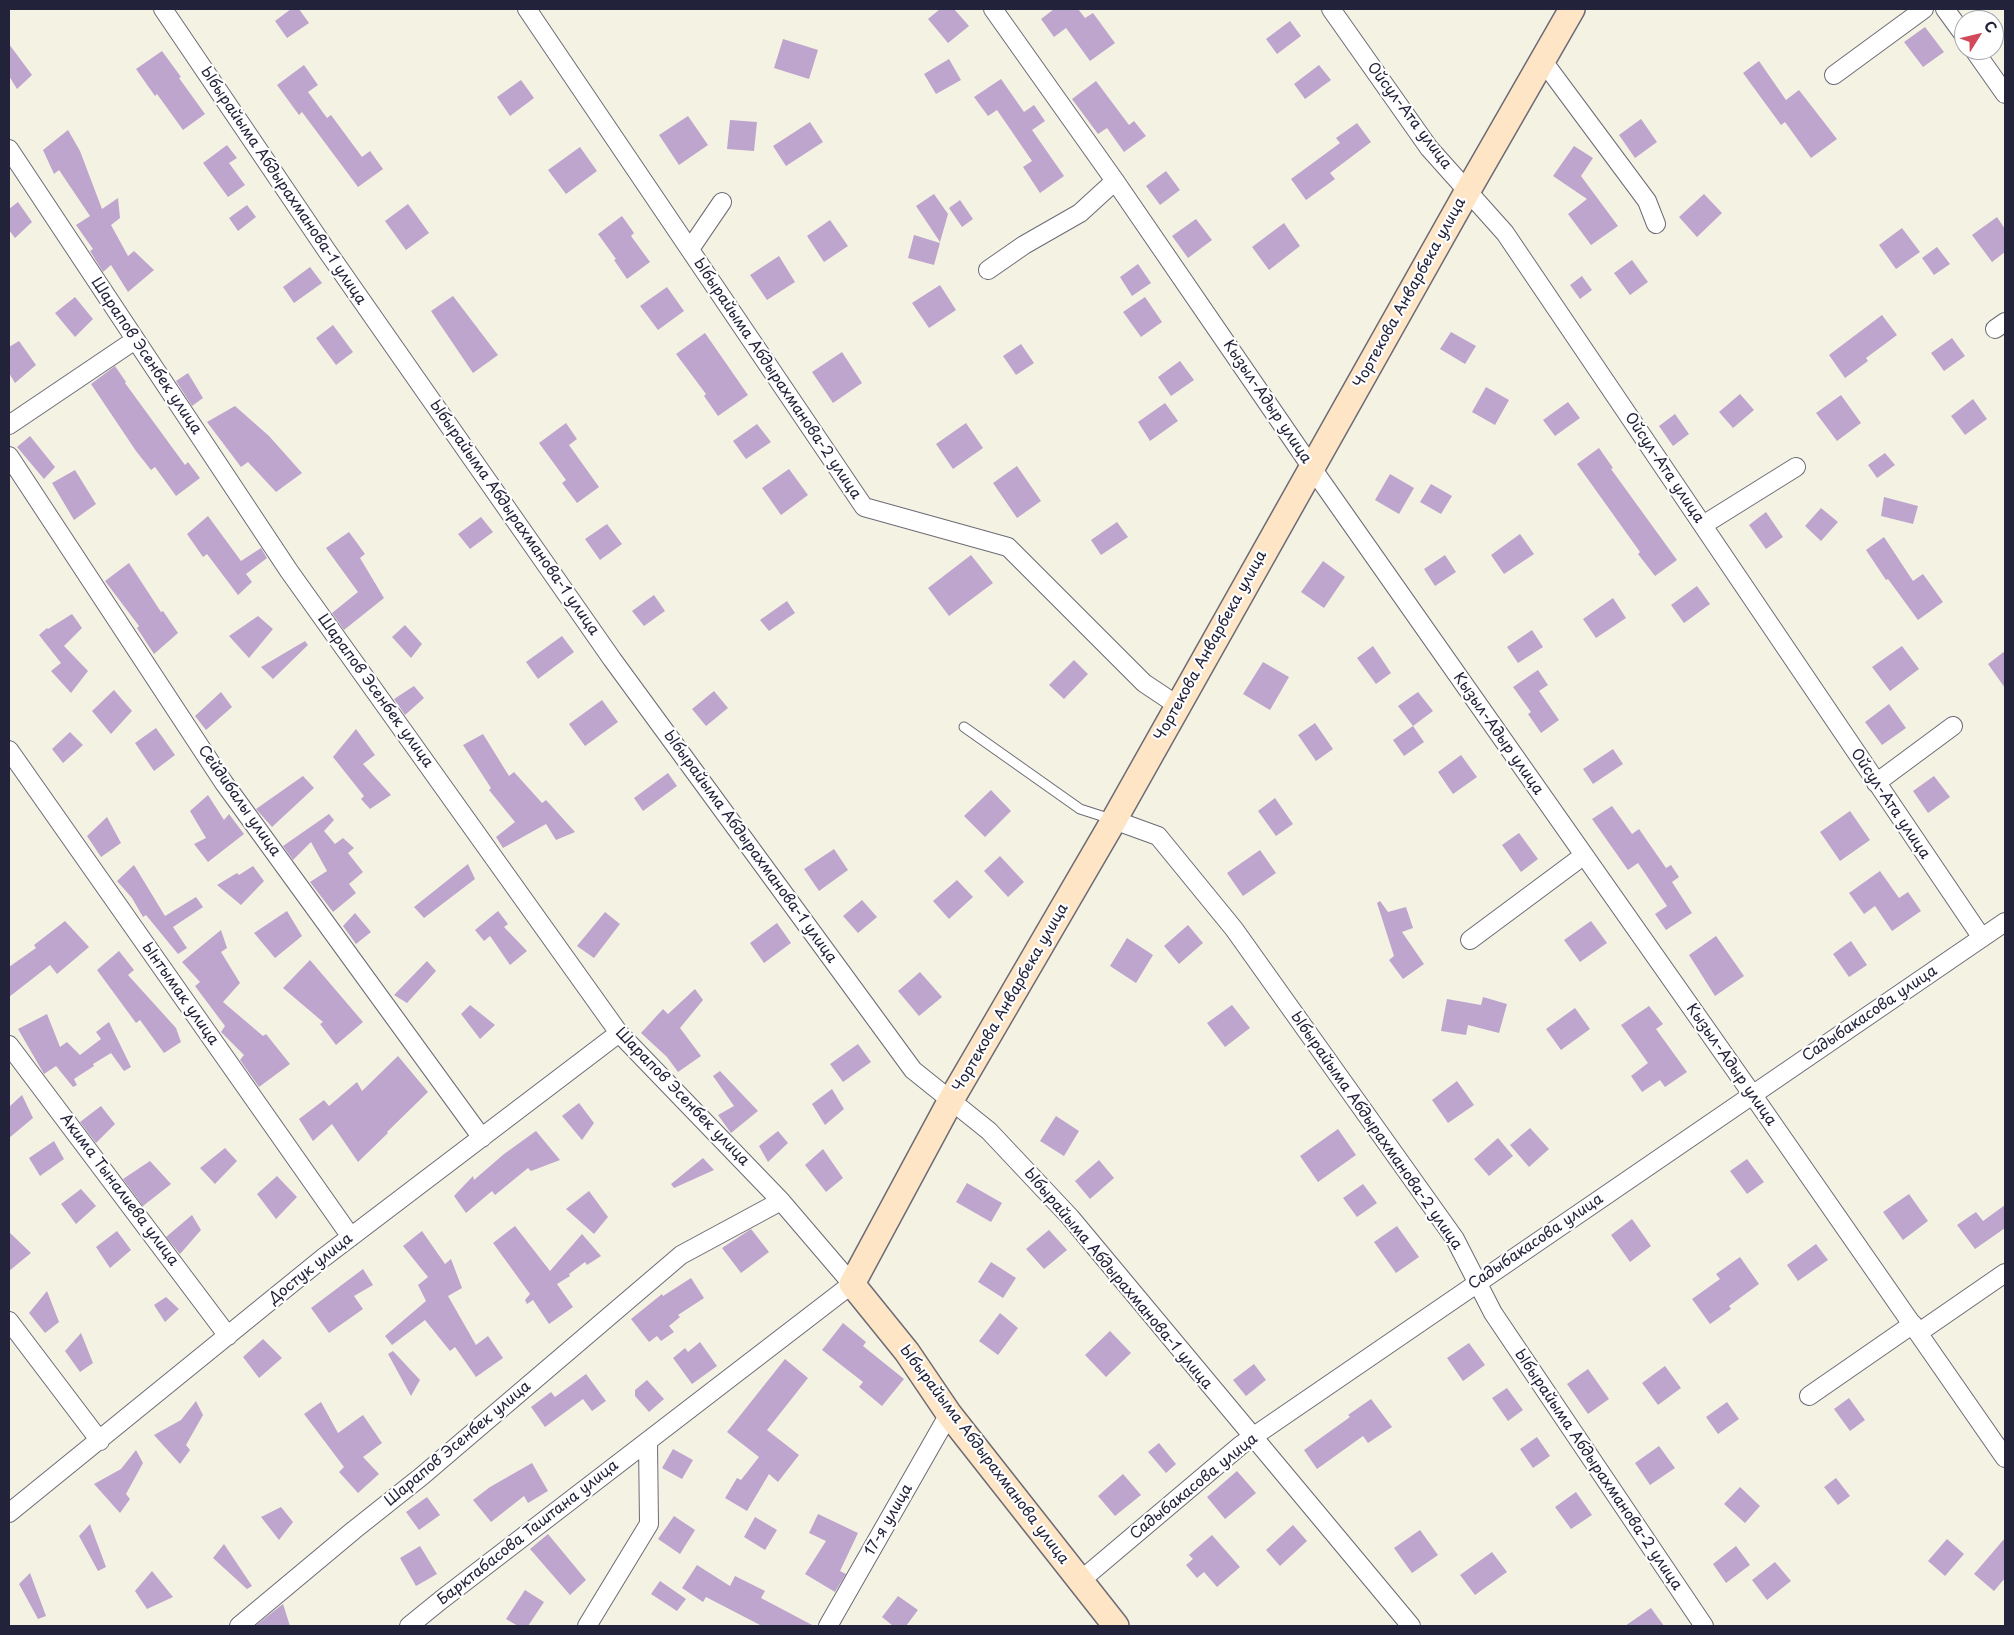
<!DOCTYPE html>
<meta charset="utf-8">
<style>
body{margin:0}
#map{position:relative;width:2014px;height:1635px;overflow:hidden;background:#f4f2e3;font-family:"Playpen Sans",sans-serif}
canvas{display:block}
.frame{position:absolute;inset:0;border:10px solid #22223b;pointer-events:none}
.north{position:absolute;left:1954px;top:10px;width:50px;height:50px;box-sizing:border-box;background:#fff;border:1px solid #a7a7b1;border-radius:50%;rotate:54deg;font-size:14px;font-weight:700;line-height:20px;text-align:center;color:#22223b}
.north::after{content:'';display:block;margin:auto;width:18px;height:22px;background:#d1495b;clip-path:polygon(50% 0,100% 100%,50% 72%,0 100%)}
</style>
<div id="map">
<canvas width="2014" height="1635"></canvas>
<div class="frame"></div>
<div class="north">С</div>
</div>
<script>
const ctx = document.querySelector('canvas').getContext('2d');
ctx.lineJoin = 'round';
function fill(path, color) { ctx.fillStyle = color; ctx.fill(path, 'evenodd'); }
const toPath = rows => new Path2D(rows.map(r => 'M' + r).join(''));
function trace(path, color, width, dash) { ctx.strokeStyle = color; ctx.lineWidth = width; ctx.lineCap = dash ? 'butt' : 'round'; ctx.setLineDash(dash || []); ctx.stroke(path); }
function label(font, color, halo, rows, align = 'center') {
  ctx.font = font + ' "Playpen Sans",sans-serif'; ctx.lineWidth = 4.5; ctx.setLineDash([]); ctx.textBaseline = 'middle'; ctx.strokeStyle = halo; ctx.fillStyle = color; for (const [text, x, y, turn = 0] of rows) {
    ctx.save(); ctx.translate(x, y); ctx.rotate((+turn || 0) * Math.PI / 180); ctx.textAlign = isNaN(turn) ? turn : align; if (halo) ctx.strokeText(text, 0, 0); ctx.fillText(text, 0, 0); ctx.restore();
  }
}
fill(toPath([
 [291,9,299,9,309,23,287,38,275,21],
 [940,9,954,9,969,26,948,43,928,19],
 [1054,9,1078,9,1085,18,1093,13,1115,43,1090,61,1066,28,1054,37,1041,19],
 [1290,21,1301,36,1277,54,1266,39],
 [1925,27,1944,52,1923,67,1904,42],
 [783,39,818,50,809,79,774,68],
 [9,44,32,75,17,89,9,76],
 [162,51,181,77,179,78,205,114,183,130,157,94,155,96,136,69],
 [949,59,961,80,936,94,924,74],
 [1759,61,1786,100,1799,90,1837,139,1811,158,1785,122,1781,125,1743,73],
 [304,65,318,85,308,92,327,118,331,115,362,157,370,151,383,169,358,187,302,112,299,115,277,85],
 [1319,65,1331,80,1305,99,1294,84],
 [1001,79,1024,112,1034,105,1045,121,1032,130,1064,176,1040,193,1023,167,1032,161,997,110,988,116,974,97],
 [521,80,534,98,510,116,497,97],
 [1096,81,1129,125,1134,121,1146,136,1124,152,1107,128,1098,134,1072,99],
 [688,116,708,145,679,165,659,135],
 [1641,119,1657,142,1635,158,1619,135],
 [730,120,757,122,754,151,727,149],
 [810,122,823,142,786,166,773,146],
 [1357,123,1371,142,1330,173,1335,179,1306,200,1291,179,1340,143,1336,138],
 [68,130,80,151,102,209,118,198,120,218,111,225,128,256,134,251,154,270,128,292,111,265,103,272,90,251,93,249,76,225,90,216,59,170,54,174,43,150],
 [227,145,237,158,229,163,245,185,228,197,203,163],
 [1574,146,1593,158,1581,176,1618,226,1591,245,1568,214,1587,199,1553,176],
 [580,147,597,171,566,194,548,170],
 [1166,171,1180,190,1160,205,1146,186],
 [934,194,948,214,940,242,916,206],
 [1704,194,1722,213,1697,237,1679,217],
 [960,200,973,219,962,227,949,208],
 [18,202,32,222,15,238,9,230,9,209],
 [408,204,429,233,406,250,385,221],
 [247,205,256,217,238,231,229,218],
 [622,216,634,233,631,236,650,262,627,279,614,260,616,259,598,234],
 [1997,217,2005,229,2005,252,1992,262,1972,235],
 [1196,219,1212,240,1188,258,1172,236],
 [830,220,848,246,824,262,807,236],
 [1284,223,1300,246,1269,270,1252,247],
 [1902,228,1920,252,1896,269,1879,245],
 [914,235,940,243,934,265,908,258],
 [1937,247,1950,264,1934,275,1922,258],
 [779,256,795,282,767,300,750,275],
 [1632,260,1648,282,1630,295,1614,273],
 [1138,264,1151,283,1132,296,1120,277],
 [310,267,322,283,294,303,283,287],
 [1582,276,1592,290,1580,299,1570,285],
 [940,285,956,310,929,328,912,303],
 [667,287,684,311,658,330,640,306],
 [453,296,498,355,473,373,431,311],
 [75,297,93,319,75,337,55,313],
 [1145,297,1162,322,1141,337,1123,312],
 [1882,315,1897,335,1866,358,1868,361,1845,378,1829,355],
 [333,325,353,352,336,365,316,338],
 [1451,332,1476,346,1465,364,1440,349],
 [705,333,748,395,718,416,704,396,706,394,676,354],
 [1952,338,1965,356,1944,371,1931,353],
 [19,341,36,365,15,383,9,373,9,347],
 [1021,344,1034,363,1016,375,1003,356],
 [842,352,862,383,833,403,812,372],
 [1180,361,1194,380,1171,396,1158,377],
 [115,366,126,382,125,383,185,465,188,462,200,478,176,496,155,467,151,470,136,451,91,384],
 [188,373,203,398,192,406,176,381],
 [1486,387,1509,400,1495,425,1472,412],
 [1740,394,1754,410,1733,428,1719,412],
 [1841,395,1861,423,1837,441,1816,413],
 [1973,399,1987,419,1965,435,1951,416],
 [1568,402,1580,418,1555,436,1543,420],
 [1165,403,1178,421,1150,441,1138,422],
 [235,406,269,436,302,473,276,492,248,462,241,467,207,422],
 [1675,414,1689,434,1673,446,1659,426],
 [566,423,577,439,569,445,599,487,577,503,562,483,566,480,539,443],
 [966,423,983,448,953,469,936,444],
 [757,424,771,442,746,459,733,441],
 [30,436,55,467,44,479,17,447],
 [1599,448,1613,468,1611,469,1677,560,1655,576,1638,554,1640,552,1577,464],
 [1885,453,1895,465,1877,478,1868,465],
 [1017,466,1041,501,1017,518,993,483],
 [789,469,808,495,781,515,762,488],
 [75,470,96,504,74,520,52,483],
 [1390,474,1414,488,1399,514,1375,500],
 [1431,484,1452,496,1441,514,1420,502],
 [1884,497,1918,506,1913,524,1881,516],
 [1821,508,1838,522,1821,541,1805,526],
 [1766,512,1783,537,1766,549,1749,525],
 [208,516,241,561,261,548,267,558,246,574,252,582,238,595,207,554,203,557,187,534],
 [481,517,493,532,470,549,458,534],
 [1117,522,1128,537,1101,555,1091,540],
 [607,524,622,544,600,560,585,539],
 [349,532,365,554,360,558,384,598,344,630,332,613,358,592,326,548],
 [1520,534,1534,554,1504,574,1491,555],
 [1884,537,1913,581,1923,574,1943,602,1918,620,1888,579,1886,580,1866,550],
 [971,555,993,583,949,616,928,588],
 [1445,555,1456,572,1435,586,1424,569],
 [1323,561,1345,577,1324,608,1301,592],
 [129,563,161,612,163,611,178,633,154,654,137,628,139,626,105,581],
 [1697,586,1710,604,1684,623,1671,605],
 [654,595,665,611,644,626,632,611],
 [1613,598,1626,618,1596,638,1583,619],
 [787,601,795,613,769,631,760,620],
 [72,614,82,628,64,646,88,671,71,693,51,671,61,663,39,635,47,628,48,629],
 [258,616,273,629,249,658,229,636],
 [405,625,422,644,411,658,392,637],
 [1532,630,1543,647,1518,663,1507,647],
 [562,636,574,652,538,679,526,662],
 [305,641,308,645,273,679,261,667],
 [1373,646,1391,673,1376,684,1357,658],
 [1902,646,1919,669,1890,691,1872,667],
 [2005,651,2005,688,1988,664],
 [1074,660,1088,674,1064,699,1049,685],
 [1263,662,1289,677,1270,710,1243,694],
 [1538,670,1548,685,1539,691,1559,720,1541,733,1528,714,1531,712,1513,687],
 [414,686,424,698,405,715,394,699],
 [114,690,132,711,111,734,92,711],
 [714,691,728,708,706,726,692,709],
 [221,692,232,707,206,730,195,716],
 [1418,692,1433,711,1413,726,1398,706],
 [602,700,618,722,585,746,569,724],
 [1889,704,1906,728,1882,745,1865,722],
 [1315,723,1333,749,1316,761,1298,735],
 [1413,726,1424,742,1404,756,1393,740],
 [156,728,175,755,154,771,135,743],
 [356,729,375,755,363,764,391,795,370,809,361,799,364,796,333,757],
 [70,732,83,745,63,763,52,749],
 [483,734,509,776,514,772,542,803,546,800,575,832,556,840,546,824,503,848,496,837,515,822,489,790,491,788,463,745],
 [1613,749,1623,764,1593,784,1583,769],
 [1461,755,1477,777,1453,794,1438,772],
 [668,773,677,786,643,811,634,798],
 [303,776,314,788,272,827,256,809],
 [1934,776,1950,797,1928,813,1913,791],
 [991,790,1011,811,985,837,964,816],
 [208,795,224,820,229,814,244,834,208,862,194,844,206,838,190,811],
 [1275,798,1293,824,1276,836,1258,811],
 [1612,806,1632,834,1639,829,1666,868,1671,865,1679,877,1672,882,1692,913,1666,930,1655,914,1667,906,1638,863,1628,870,1592,819],
 [1850,811,1870,840,1840,861,1820,832],
 [329,814,334,820,324,831,335,844,343,838,354,848,348,853,363,872,349,884,356,893,333,912,310,882,327,871,311,842,293,860,283,846],
 [107,817,121,843,101,857,87,836],
 [1519,833,1538,859,1521,872,1502,845],
 [834,849,848,870,819,891,804,869],
 [1260,850,1276,873,1243,896,1227,873],
 [1000,856,1024,882,1008,897,984,871],
 [468,864,475,879,424,918,414,907],
 [134,865,165,916,196,897,203,907,173,927,187,948,178,954,146,915,143,917,132,898,117,881],
 [253,866,264,881,241,905,217,885,237,873,239,875],
 [1880,871,1899,898,1908,892,1921,911,1892,931,1875,906,1864,914,1849,893],
 [957,880,973,897,949,919,933,901],
 [862,900,877,917,858,933,843,916],
 [1380,901,1388,912,1406,907,1413,928,1402,932,1424,964,1403,979,1389,960,1394,956,1377,903],
 [287,911,302,936,275,958,254,933],
 [498,911,508,924,504,927,527,951,510,965,490,936,484,941,475,930],
 [605,912,620,924,594,958,577,946],
 [355,913,371,932,356,944,343,926],
 [65,921,89,947,57,974,50,965,9,997,9,967,36,948,34,945],
 [1591,921,1607,943,1580,962,1564,940],
 [777,923,791,943,764,963,750,943],
 [1188,925,1203,943,1179,964,1164,946],
 [221,930,227,948,221,952,240,983,223,1002,263,1036,266,1034,290,1064,259,1087,240,1060,244,1055,221,1032,225,1026,195,986,200,982,182,962],
 [1716,936,1744,976,1715,996,1689,955],
 [1127,938,1153,955,1136,983,1110,966],
 [1851,941,1867,965,1849,977,1833,954],
 [119,951,134,970,128,975,176,1028,181,1042,164,1053,140,1020,136,1023,97,970],
 [310,960,363,1022,336,1045,320,1024,323,1022,283,988],
 [427,961,436,971,407,1003,394,995],
 [920,972,942,997,919,1016,898,991],
 [695,989,703,1000,680,1028,701,1056,678,1072,667,1057,641,1033,663,1009,668,1014],
 [1483,997,1507,1004,1499,1033,1468,1025,1466,1035,1441,1031,1447,999,1481,1005],
 [470,1005,495,1025,480,1039,461,1014],
 [1232,1005,1250,1028,1225,1047,1207,1023],
 [1649,1006,1663,1024,1656,1029,1687,1072,1665,1087,1660,1080,1642,1092,1631,1076,1648,1063,1621,1025],
 [1575,1008,1590,1029,1561,1050,1546,1029],
 [47,1014,60,1047,67,1042,80,1055,101,1039,96,1032,109,1022,131,1067,124,1071,111,1053,93,1064,94,1066,74,1079,77,1085,73,1087,56,1066,44,1074,18,1029],
 [858,1044,871,1062,843,1082,830,1064],
 [398,1056,428,1092,387,1132,388,1133,358,1162,332,1124,313,1141,299,1119,324,1100,329,1106,357,1082,362,1091],
 [720,1071,758,1111,731,1133,718,1115,734,1106,713,1076],
 [1457,1081,1474,1105,1448,1123,1432,1100],
 [832,1089,844,1109,825,1125,812,1104],
 [22,1095,33,1118,9,1138,9,1107],
 [579,1103,594,1123,582,1140,562,1116],
 [101,1106,115,1124,96,1143,80,1122],
 [1056,1116,1079,1131,1064,1156,1040,1141],
 [1530,1128,1549,1149,1529,1167,1510,1145],
 [1338,1129,1356,1155,1318,1182,1300,1156],
 [536,1131,560,1160,531,1171,528,1168,495,1195,492,1191,466,1213,454,1196,473,1176,474,1180,504,1154],
 [778,1131,788,1143,768,1162,759,1146],
 [1498,1138,1513,1156,1489,1176,1474,1159],
 [54,1141,64,1159,40,1176,29,1158],
 [225,1148,237,1161,215,1184,200,1168],
 [823,1149,843,1178,826,1192,805,1165],
 [703,1158,714,1170,674,1188,671,1184],
 [1747,1159,1764,1182,1747,1194,1730,1171],
 [1099,1160,1114,1178,1090,1199,1075,1181],
 [150,1161,171,1184,143,1206,123,1179],
 [277,1176,297,1197,276,1219,257,1194],
 [967,1183,1002,1203,991,1222,956,1202],
 [1363,1184,1377,1203,1357,1217,1343,1198],
 [81,1189,96,1206,76,1224,61,1204],
 [589,1191,608,1217,594,1234,566,1209],
 [1909,1194,1928,1221,1903,1240,1883,1212],
 [2005,1205,2005,1228,1975,1249,1957,1225,1976,1212,1983,1221],
 [192,1215,201,1230,180,1254,166,1237],
 [1632,1219,1651,1246,1630,1262,1611,1235],
 [515,1226,550,1271,582,1234,601,1256,587,1265,585,1262,569,1274,570,1276,557,1284,573,1307,549,1324,533,1300,527,1304,525,1300,530,1294,493,1243],
 [1397,1226,1419,1257,1396,1273,1374,1242],
 [751,1229,769,1252,741,1273,722,1248],
 [1049,1230,1067,1250,1044,1269,1026,1249],
 [117,1231,131,1250,110,1268,96,1247],
 [422,1231,445,1264,451,1259,462,1288,448,1296,476,1345,488,1336,503,1358,476,1377,455,1347,450,1351,425,1320,392,1345,385,1336,426,1301,418,1285,428,1277,403,1246],
 [9,1232,31,1253,9,1271],
 [1816,1244,1828,1260,1798,1281,1787,1265],
 [1740,1257,1759,1284,1729,1306,1731,1309,1710,1324,1692,1299,1720,1279,1716,1274],
 [991,1262,1016,1278,1003,1298,978,1282],
 [363,1269,373,1285,354,1296,363,1309,329,1333,311,1308],
 [691,1278,704,1298,678,1315,680,1317,669,1326,674,1332,661,1341,657,1336,649,1342,631,1319,662,1294,663,1296],
 [47,1291,59,1322,45,1333,29,1313],
 [166,1297,179,1309,165,1322,154,1305],
 [1000,1313,1018,1328,998,1355,979,1341],
 [843,1323,866,1342,863,1346,904,1379,882,1406,859,1387,863,1382,822,1350],
 [1110,1331,1131,1353,1106,1377,1085,1355],
 [81,1333,93,1363,80,1372,65,1351],
 [263,1339,282,1358,259,1378,243,1357],
 [700,1342,717,1366,692,1384,673,1358,685,1348,688,1352],
 [1469,1343,1485,1365,1463,1381,1447,1358],
 [393,1351,420,1380,411,1396,388,1354],
 [785,1359,808,1378,767,1430,799,1455,778,1482,769,1474,747,1511,725,1498,737,1478,741,1480,759,1457,727,1432],
 [1254,1364,1266,1380,1246,1396,1233,1380],
 [1665,1366,1681,1388,1658,1405,1642,1383],
 [1588,1369,1609,1399,1588,1414,1567,1384],
 [586,1374,606,1401,592,1411,583,1399,545,1427,531,1407,551,1392,555,1397],
 [647,1380,664,1399,649,1412,635,1396,635,1390],
 [1507,1388,1523,1410,1508,1421,1492,1398],
 [1849,1398,1865,1420,1850,1431,1834,1409],
 [1371,1399,1392,1427,1368,1443,1363,1436,1317,1469,1304,1450,1350,1417,1348,1415],
 [196,1401,203,1415,186,1445,190,1450,180,1464,154,1435,181,1420],
 [321,1402,338,1433,363,1415,382,1443,363,1457,379,1474,358,1493,339,1472,344,1467,304,1414],
 [1727,1402,1739,1419,1718,1434,1706,1417],
 [1537,1437,1550,1456,1533,1468,1520,1449],
 [1159,1443,1176,1464,1166,1473,1148,1452],
 [1659,1446,1675,1468,1650,1485,1635,1463],
 [673,1449,693,1460,682,1479,662,1468],
 [136,1450,143,1463,126,1494,130,1499,120,1513,94,1484,121,1469],
 [532,1463,548,1491,528,1503,524,1496,491,1522,473,1500,490,1487],
 [1237,1471,1256,1493,1225,1519,1207,1497],
 [1123,1474,1141,1495,1115,1516,1098,1496],
 [1836,1478,1850,1496,1838,1505,1824,1487],
 [1740,1487,1760,1506,1745,1523,1724,1504],
 [1576,1492,1592,1515,1571,1529,1555,1507],
 [427,1497,440,1515,419,1530,406,1512],
 [281,1507,293,1522,279,1540,261,1517],
 [818,1514,858,1533,840,1571,846,1574,835,1592,805,1574,826,1541,809,1533],
 [674,1516,695,1530,680,1554,658,1539],
 [755,1517,777,1530,765,1550,744,1537],
 [90,1524,106,1567,98,1571,79,1536],
 [1293,1525,1307,1541,1280,1566,1266,1550],
 [1420,1530,1438,1555,1412,1573,1394,1548],
 [548,1534,586,1580,570,1595,530,1549],
 [1212,1535,1240,1567,1217,1587,1204,1572,1197,1578,1186,1565,1193,1559,1189,1555],
 [2005,1538,2005,1578,1994,1591,1974,1574],
 [1947,1539,1964,1554,1945,1576,1928,1561],
 [224,1544,252,1586,247,1589,213,1558],
 [420,1546,437,1574,416,1586,400,1558],
 [1736,1546,1750,1565,1726,1583,1713,1564],
 [1492,1552,1507,1572,1475,1595,1460,1575],
 [1775,1562,1791,1581,1767,1600,1752,1580],
 [697,1565,730,1586,735,1576,765,1591,761,1598,814,1626,762,1626,706,1597,703,1602,682,1588],
 [152,1571,173,1597,147,1609,135,1591],
 [30,1573,46,1616,38,1619,19,1584],
 [660,1581,686,1599,677,1611,651,1594],
 [525,1590,544,1602,528,1626,518,1626,506,1619],
 [898,1596,918,1610,906,1626,893,1626,882,1617],
 [283,1604,290,1626,255,1626,279,1607],
 [1651,1608,1664,1626,1625,1626]
]), '#bea5cd');
const lane = toPath([
 [964,727,1080,809,1111,819]
]);
const street = toPath([
 [163,9,327,251,612,659,913,1070,989,1131,1070,1217,1411,1626],
 [527,9,864,507,1008,547,1144,683,1177,705],
 [993,9,1115,181,1312,468,1752,1094,2005,1458],
 [1331,9,1429,148,1505,233,1982,938],
 [1945,9,1964,35],
 [1974,50,2005,94],
 [1543,61,1647,201,1656,224],
 [1834,75,1924,9],
 [9,149,289,571,619,1033,781,1201,852,1284,441,1600,409,1626],
 [690,249,722,202],
 [988,270,1024,245,1080,213,1115,181],
 [1995,329,2005,322],
 [9,425,135,340],
 [9,456,224,783,482,1138],
 [1703,525,1796,467],
 [9,750,351,1237],
 [1876,783,1953,726],
 [1114,820,1158,836,1234,929,1455,1239,1493,1313,1704,1626],
 [1470,940,1583,856],
 [9,1045,228,1336],
 [9,1321,100,1441],
 [1918,1333,2005,1273],
 [1809,1396,1913,1324],
 [9,1513,323,1258,619,1033],
 [1080,1581,1241,1445,2005,922],
 [239,1626,354,1530,422,1476,681,1255,781,1201],
 [587,1626,649,1524,648,1442],
 [828,1626,949,1414]
]);
const secondary = toPath([
 [1116,1626,949,1414,907,1352,852,1284,951,1100,1114,820,1467,192,1572,9]
]);
trace(lane, '#6c6b76', 11);
trace(street, '#6c6b76', 20);
trace(secondary, '#6c6b76', 28);
trace(lane, '#fff', 9);
trace(street, '#fff', 18);
trace(secondary, '#fee5c5', 25);
label('15px', '#22223b', '#fff', [
 ["Ойсул-Ата улица",1409,116,53],
 ["Ыбырайыма Абдырахманова-1 улица",283,186,56],
 ["Чортекова Анварбека улица",1410,293,-61],
 ["Шарапов Эсенбек улица",146,356,56],
 ["Ыбырайыма Абдырахманова-2 улица",777,379,56],
 ["Кызыл-Адыр улица",1267,402,56],
 ["Ойсул-Ата улица",1664,468,56],
 ["Ыбырайыма Абдырахманова-1 улица",514,518,55],
 ["Чортекова Анварбека улица",1211,646,-61],
 ["Шарапов Эсенбек улица",375,691,54],
 ["Кызыл-Адыр улица",1498,734,55],
 ["Сейдибалы улица",239,801,55],
 ["Ойсул-Ата улица",1890,804,56],
 ["Ыбырайыма Абдырахманова-1 улица",750,847,54],
 ["Ынтымак улица",180,994,55],
 ["Чортекова Анварбека улица",1011,998,-60],
 ["Садыбакасова улица",1870,1014,-34],
 ["Кызыл-Адыр улица",1731,1065,55],
 ["Шарапов Эсенбек улица",682,1097,46],
 ["Ыбырайыма Абдырахманова-2 улица",1376,1131,55],
 ["Акима Тыналиева улица",119,1190,53],
 ["Садыбакасова улица",1536,1242,-34],
 ["Достук улица",311,1269,-39],
 ["Ыбырайыма Абдырахманова-1 улица",1118,1279,50],
 ["Шарапов Эсенбек улица",458,1444,-40],
 ["Ыбырайыма Абдырахманова улица",984,1455,53],
 ["Ыбырайыма Абдырахманова-2 улица",1598,1470,56],
 ["Садыбакасова улица",1194,1487,-39],
 ["17-я улица",889,1520,-60],
 ["Барктабасова Таштана улица",528,1533,-38]
]);
</script>
